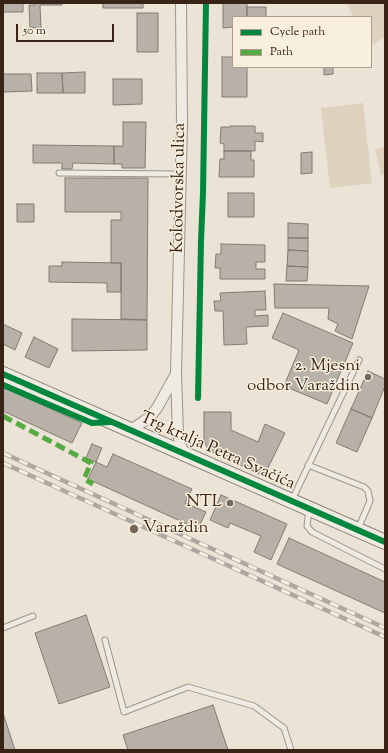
<!DOCTYPE html>
<meta charset="utf-8">
<style>
body{margin:0}
#map{position:relative;width:388px;height:753px;overflow:hidden;background:#ebe3d5;font-family:"Sorts Mill Goudy",serif}
canvas{display:block}
.frame{position:absolute;inset:0;border:4px solid #392317;pointer-events:none}
.legend{position:absolute;left:232px;top:16px;width:140px;height:52px;box-sizing:border-box;background:#f8efde;border:1px solid #ac9d8e;margin:0;padding:5px 7px;list-style:none;font-size:12px;color:#392317}
.legend li{display:flex;align-items:center;gap:8px;height:20px}
.legend b{width:20px;border:1px solid #ac9d8e}
.scale{position:absolute;left:16px;top:24px;width:98px;height:18px;box-sizing:border-box;border:2px solid #392317;border-top:0;padding-left:5px;font-size:12px;line-height:14px;white-space:nowrap;color:#392317;-webkit-text-stroke:3px #f8efde;paint-order:stroke}
</style>
<div id="map">
<canvas width="388" height="753"></canvas>
<div class="frame"></div>
<ul class="legend">
<li><b style="height:5px;background:#00873e"></b>Cycle path</li>
<li><b style="height:5px;background:#55aa42"></b>Path</li>
</ul>
<div class="scale">50 m</div>
</div>
<script>
const ctx = document.querySelector('canvas').getContext('2d');
ctx.lineJoin = 'round';
function fill(path, color) { ctx.fillStyle = color; ctx.fill(path, 'evenodd'); }
const toPath = rows => new Path2D(rows.map(r => 'M' + r).join(''));
function trace(path, color, width, dash) { ctx.strokeStyle = color; ctx.lineWidth = width; ctx.lineCap = dash ? 'butt' : 'round'; ctx.setLineDash(dash || []); ctx.stroke(path); }
function label(font, color, halo, rows, align = 'center') {
  ctx.font = font + ' "Sorts Mill Goudy",serif'; ctx.lineWidth = 3; ctx.setLineDash([]); ctx.textBaseline = 'middle'; ctx.strokeStyle = halo; ctx.fillStyle = color; for (const [text, x, y, turn = 0] of rows) {
    ctx.save(); ctx.translate(x, y); ctx.rotate((+turn || 0) * Math.PI / 180); ctx.textAlign = isNaN(turn) ? turn : align; if (halo) ctx.strokeText(text, 0, 0); ctx.fillText(text, 0, 0); ctx.restore();
  }
}
fill(toPath([
 [346,3,385,3,385,37,371,46,371,17,354,17],
 [363,103,372,183,330,188,321,108],
 [385,147,385,174,381,175,375,149]
]), '#ded2bf');
const building = toPath([
 [3,3,23,3,23,12,3,12,3,3],
 [35,3,62,3,62,5,40,5,41,28,30,28,29,5,35,5,35,3],
 [103,3,143,3,143,8,103,8,103,3],
 [223,3,247,3,247,17,233,17,233,27,223,28,223,3],
 [247,7,266,7,266,17,247,17,247,7],
 [137,13,158,13,158,52,137,52,137,13],
 [222,57,233,57,233,67,247,67,247,97,222,97,222,57],
 [324,67,333,67,333,74,324,75,324,67],
 [85,72,85,93,63,93,62,73,85,72],
 [37,73,62,73,63,93,37,93,37,73],
 [3,74,31,74,32,91,3,92,3,74],
 [113,79,142,79,142,104,113,105,113,79],
 [123,122,146,122,145,168,122,168,122,164,114,164,114,146,123,146,123,122],
 [231,126,255,126,255,133,263,133,263,142,255,141,255,151,224,151,224,144,220,143,221,127,231,127,231,126],
 [33,145,114,146,114,164,73,163,72,169,62,169,62,163,33,163,33,145],
 [224,151,251,151,251,160,254,160,254,177,219,177,220,159,224,159,224,151],
 [312,152,312,173,301,174,301,153,312,152],
 [65,178,148,178,147,320,121,319,121,263,111,263,111,220,121,220,121,212,65,212,65,178],
 [228,193,254,193,254,217,228,217,228,193],
 [17,204,34,204,34,222,17,222,17,204],
 [288,223,308,224,308,238,288,238,288,223],
 [288,238,308,238,308,251,288,250,288,238],
 [221,244,265,245,265,262,256,262,256,269,265,269,265,279,220,279,220,268,215,268,216,254,221,254,221,244],
 [288,250,308,251,308,267,287,266,288,250],
 [62,262,121,263,121,292,107,292,107,283,49,282,49,266,62,266,62,262],
 [287,266,308,267,307,281,286,281,287,266],
 [274,284,369,286,352,339,335,331,338,324,328,319,329,308,275,308,274,284],
 [265,291,266,310,255,310,255,316,268,315,268,326,246,327,247,344,224,345,223,311,215,311,214,301,221,301,220,293,265,291],
 [283,313,353,343,327,404,284,386,299,350,272,338,283,313],
 [72,319,147,320,147,350,72,351,72,319],
 [3,324,22,333,15,350,3,344,3,324],
 [34,337,58,349,49,368,25,357,34,337],
 [368,371,385,379,385,386,372,418,351,409,368,371],
 [3,387,82,423,72,443,3,411,3,387],
 [351,409,372,418,357,452,336,443,351,409],
 [204,412,231,412,231,430,258,442,265,424,285,433,264,476,208,450,204,440,204,412],
 [92,444,102,448,96,462,86,458,92,444],
 [113,454,192,489,185,503,206,512,198,529,88,479,96,462,107,467,113,454],
 [221,495,287,524,271,560,254,552,261,536,230,523,228,528,210,520,221,495],
 [289,538,385,582,385,613,277,564,289,538],
 [86,615,110,687,59,704,35,633,86,615],
 [213,705,228,750,128,750,123,735,213,705],
 [3,713,15,750,3,750,3,713]
]);
fill(building, '#b8b1a7');
trace(building, '#837b73', 1);
const service = toPath([
 [59,173,181,174],
 [308,465,364,487,368,491,370,501,358,529],
 [292,500,359,360],
 [309,509,307,526,312,532,385,569],
 [3,628,33,616],
 [105,640,124,712,188,687,254,706,284,728,291,750]
]);
const minor = toPath([
 [181,3,182,124,176,374,178,434,180,444,184,453],
 [130,429,137,426,144,421,150,417,157,408,176,374]
]);
const secondary = toPath([
 [3,374,385,542]
]);
trace(service, '#9c958c', 7);
trace(minor, '#9c958c', 12);
trace(secondary, '#837b73', 16);
trace(service, '#efebe3', 5);
trace(minor, '#efebe3', 10);
trace(secondary, '#efebe3', 14);
const rail = toPath([
 [3,453,385,628],
 [3,463,385,637]
]);
trace(rail, '#ada8a1', 4.5);
trace(rail, '#f8efde', 3, [9]);
trace(toPath([
 [3,416,91,463,84,479,93,484]
]), '#55aa42', 5, [10, 5]);
trace(toPath([
 [3,374,385,542],
 [3,385,92,423,110,422],
 [198,398,201,241,203,193,206,3]
]), '#00873e', 6);
for (const [x, y, r, color] of [
 [368,377,4,"#77665a"],
 [230,503,4,"#77665a"],
 [134,529,5,"#77665a"]
]) { const dot = new Path2D(); dot.arc(x, y, r, 0, 2 * Math.PI); ctx.fillStyle = color; ctx.fill(dot); trace(dot, '#f8efde', 1.5); }
label('17px', '#392317', '#f8efde', [
 ["Kolodvorska ulica",180,188,-89],
 ["Trg kralja Petra Svačića",217,452,24]
]);
label('17px', '#392317', '#f8efde', [
 ["2. Mjesni",360,367],
 ["odbor Varaždin",360,387],
 ["NTL",222,503],
 ["Varaždin",143,529,"left"]
], 'right');
</script>
